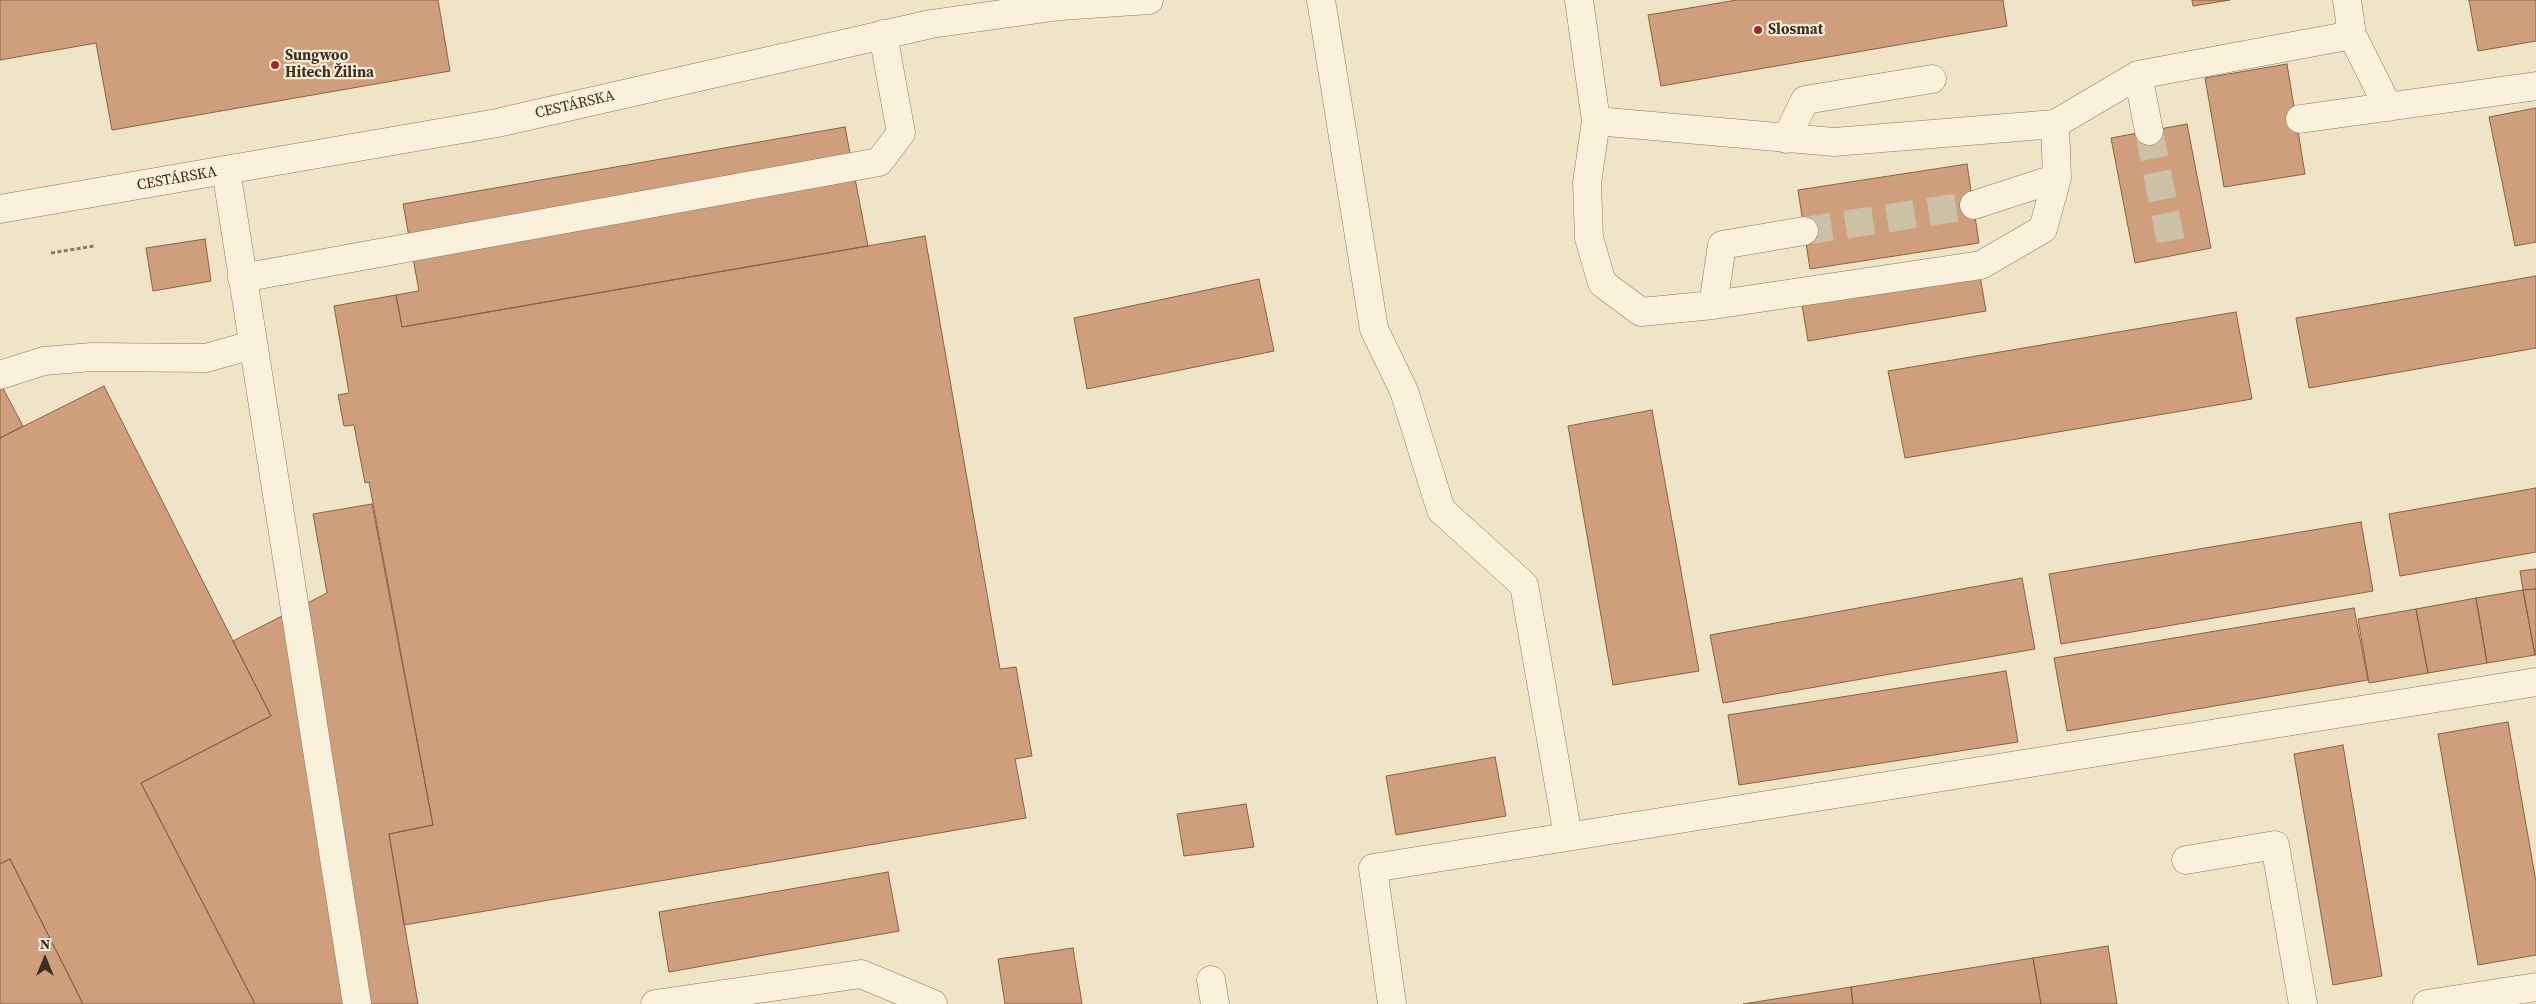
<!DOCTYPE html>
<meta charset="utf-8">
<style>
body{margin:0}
#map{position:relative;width:2536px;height:1004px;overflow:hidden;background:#f0e4c8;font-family:"Source Serif 4",serif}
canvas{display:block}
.north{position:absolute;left:20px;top:934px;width:50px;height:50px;-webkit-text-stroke:4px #f7eed8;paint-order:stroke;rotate:0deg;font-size:14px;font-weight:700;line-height:20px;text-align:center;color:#3d2e20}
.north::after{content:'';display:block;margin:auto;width:18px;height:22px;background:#3d2e20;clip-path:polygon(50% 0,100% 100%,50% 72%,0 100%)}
</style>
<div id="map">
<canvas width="2536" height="1004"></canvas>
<div class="north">N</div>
</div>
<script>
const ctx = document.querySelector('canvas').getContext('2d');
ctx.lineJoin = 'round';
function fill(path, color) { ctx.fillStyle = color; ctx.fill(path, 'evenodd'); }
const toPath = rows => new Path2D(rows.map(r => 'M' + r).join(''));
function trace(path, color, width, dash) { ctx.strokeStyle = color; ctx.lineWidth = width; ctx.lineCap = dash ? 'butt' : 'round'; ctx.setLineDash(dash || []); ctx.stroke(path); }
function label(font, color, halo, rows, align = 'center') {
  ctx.font = font + ' "Source Serif 4",serif'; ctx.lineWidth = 4.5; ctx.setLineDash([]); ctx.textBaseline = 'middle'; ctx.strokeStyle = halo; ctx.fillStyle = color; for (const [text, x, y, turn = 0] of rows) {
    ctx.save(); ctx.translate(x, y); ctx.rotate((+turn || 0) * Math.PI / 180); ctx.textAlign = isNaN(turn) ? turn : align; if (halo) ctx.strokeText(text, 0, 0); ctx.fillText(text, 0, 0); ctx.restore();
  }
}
const building = toPath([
 [0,0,438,0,450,71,112,130,96,43,0,60,0,0],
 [1737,0,2003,0,2007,26,1661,86,1648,15,1737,0],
 [2192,0,2230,0,2193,6,2192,0],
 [2469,0,2536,0,2536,41,2478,51,2469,0],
 [2287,64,2305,174,2224,187,2205,78,2287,64],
 [2536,108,2536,242,2515,246,2489,117,2536,108],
 [2187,124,2211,248,2135,263,2111,138,2187,124],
 [845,127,868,246,402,327,396,295,419,291,403,204,845,127],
 [1967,164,1979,243,1810,269,1798,190,1967,164],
 [925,236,1000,669,1016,667,1032,756,1015,759,1026,818,404,925,389,834,433,825,369,482,365,483,354,425,344,426,338,395,349,393,334,306,396,295,402,327,925,236],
 [205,239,211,281,153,291,146,248,205,239],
 [1980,276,1986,311,1808,341,1802,305,1980,276],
 [2536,276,2536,348,2309,388,2296,318,2536,276],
 [1259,279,1274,351,1087,389,1074,318,1259,279],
 [2236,312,2252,399,1905,458,1888,371,2236,312],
 [0,383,23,426,0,438,0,383],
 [104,386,271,716,141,783,255,1004,83,1004,10,859,0,864,0,438,104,386],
 [1652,410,1699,671,1613,685,1568,426,1652,410],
 [2536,488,2536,552,2400,576,2389,514,2536,488],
 [372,504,433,825,389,834,418,1004,255,1004,141,783,271,716,233,641,327,593,313,514,372,504],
 [2361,522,2373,591,2061,644,2049,574,2361,522],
 [2536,569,2536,589,2523,590,2520,571,2536,569],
 [2022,578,2035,649,1723,703,1710,635,2022,578],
 [2536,589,2536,655,2535,655,2523,590,2536,589],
 [2523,590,2535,655,2487,663,2476,598,2523,590],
 [2476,598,2487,663,2428,673,2416,609,2476,598],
 [2354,608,2368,680,2067,731,2054,658,2354,608],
 [2416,609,2428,673,2369,683,2358,619,2416,609],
 [2006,671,2018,742,1739,785,1728,715,2006,671],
 [2508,722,2536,882,2536,955,2478,965,2438,734,2508,722],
 [2343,745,2382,976,2333,985,2294,754,2343,745],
 [1495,757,1506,816,1396,835,1386,776,1495,757],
 [1246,804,1254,847,1184,856,1177,814,1246,804],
 [10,859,83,1004,0,1004,0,864,10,859],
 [888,872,899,931,669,972,659,912,888,872],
 [2108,946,2117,1004,2041,1004,2033,958,2108,946],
 [1073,948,1082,1004,1005,1004,998,959,1073,948],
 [2033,958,2041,1004,1853,1004,1851,987,2033,958],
 [1851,987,1853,1004,1743,1004,1851,987]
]);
fill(building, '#cf9f7d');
trace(building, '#8d5f41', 1);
trace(toPath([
 [2149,131,2173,253],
 [1804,231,1974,205]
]), '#ccc0a6', 28, [28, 14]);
const minor = toPath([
 [1321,0,1374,329,1404,391,1441,510,1524,585,1568,836],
 [1579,0,1596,121,1834,142,2055,124,2138,75,2352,35],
 [2347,0,2352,35,2388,107],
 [2138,75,2149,131],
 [2300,119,2536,86],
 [1596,121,1587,183,1589,238,1602,283,1641,312,1713,305,1981,265,2043,229,2057,178,2055,124],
 [1786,139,1805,100,1932,79],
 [226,170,357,1004],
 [1974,205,2057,178],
 [0,209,497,123,931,24,1060,6,1149,0],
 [242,278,879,162,901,133,883,34],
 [1713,305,1722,245,1804,231],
 [0,375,44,361,92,357,206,358,252,345],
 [2186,860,2275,845,2303,1004],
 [1211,980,1215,1004],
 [655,1004,861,974,933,1004],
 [1392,1004,1373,868,2536,682],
 [2427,1004,2536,987]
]);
trace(minor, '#8d765c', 29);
trace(toPath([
 [51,253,94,246]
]), '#8d765c', 3, [4, 2.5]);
trace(minor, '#faf1dc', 28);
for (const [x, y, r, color] of [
 [1758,30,5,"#9e2a2b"],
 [275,65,5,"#9e2a2b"]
]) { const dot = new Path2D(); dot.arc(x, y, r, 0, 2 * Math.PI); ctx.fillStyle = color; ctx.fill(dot); trace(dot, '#f7eed8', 2); }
label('bold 15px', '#3d2e20', '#f7eed8', [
 ["Slosmat",1768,30],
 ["Sungwoo",285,56],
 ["Hitech Žilina",285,73]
], 'left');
label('15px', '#3d2e20', '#f7eed8', [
 ["CESTÁRSKA",575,105,-13],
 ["CESTÁRSKA",177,179,-10]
]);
</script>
